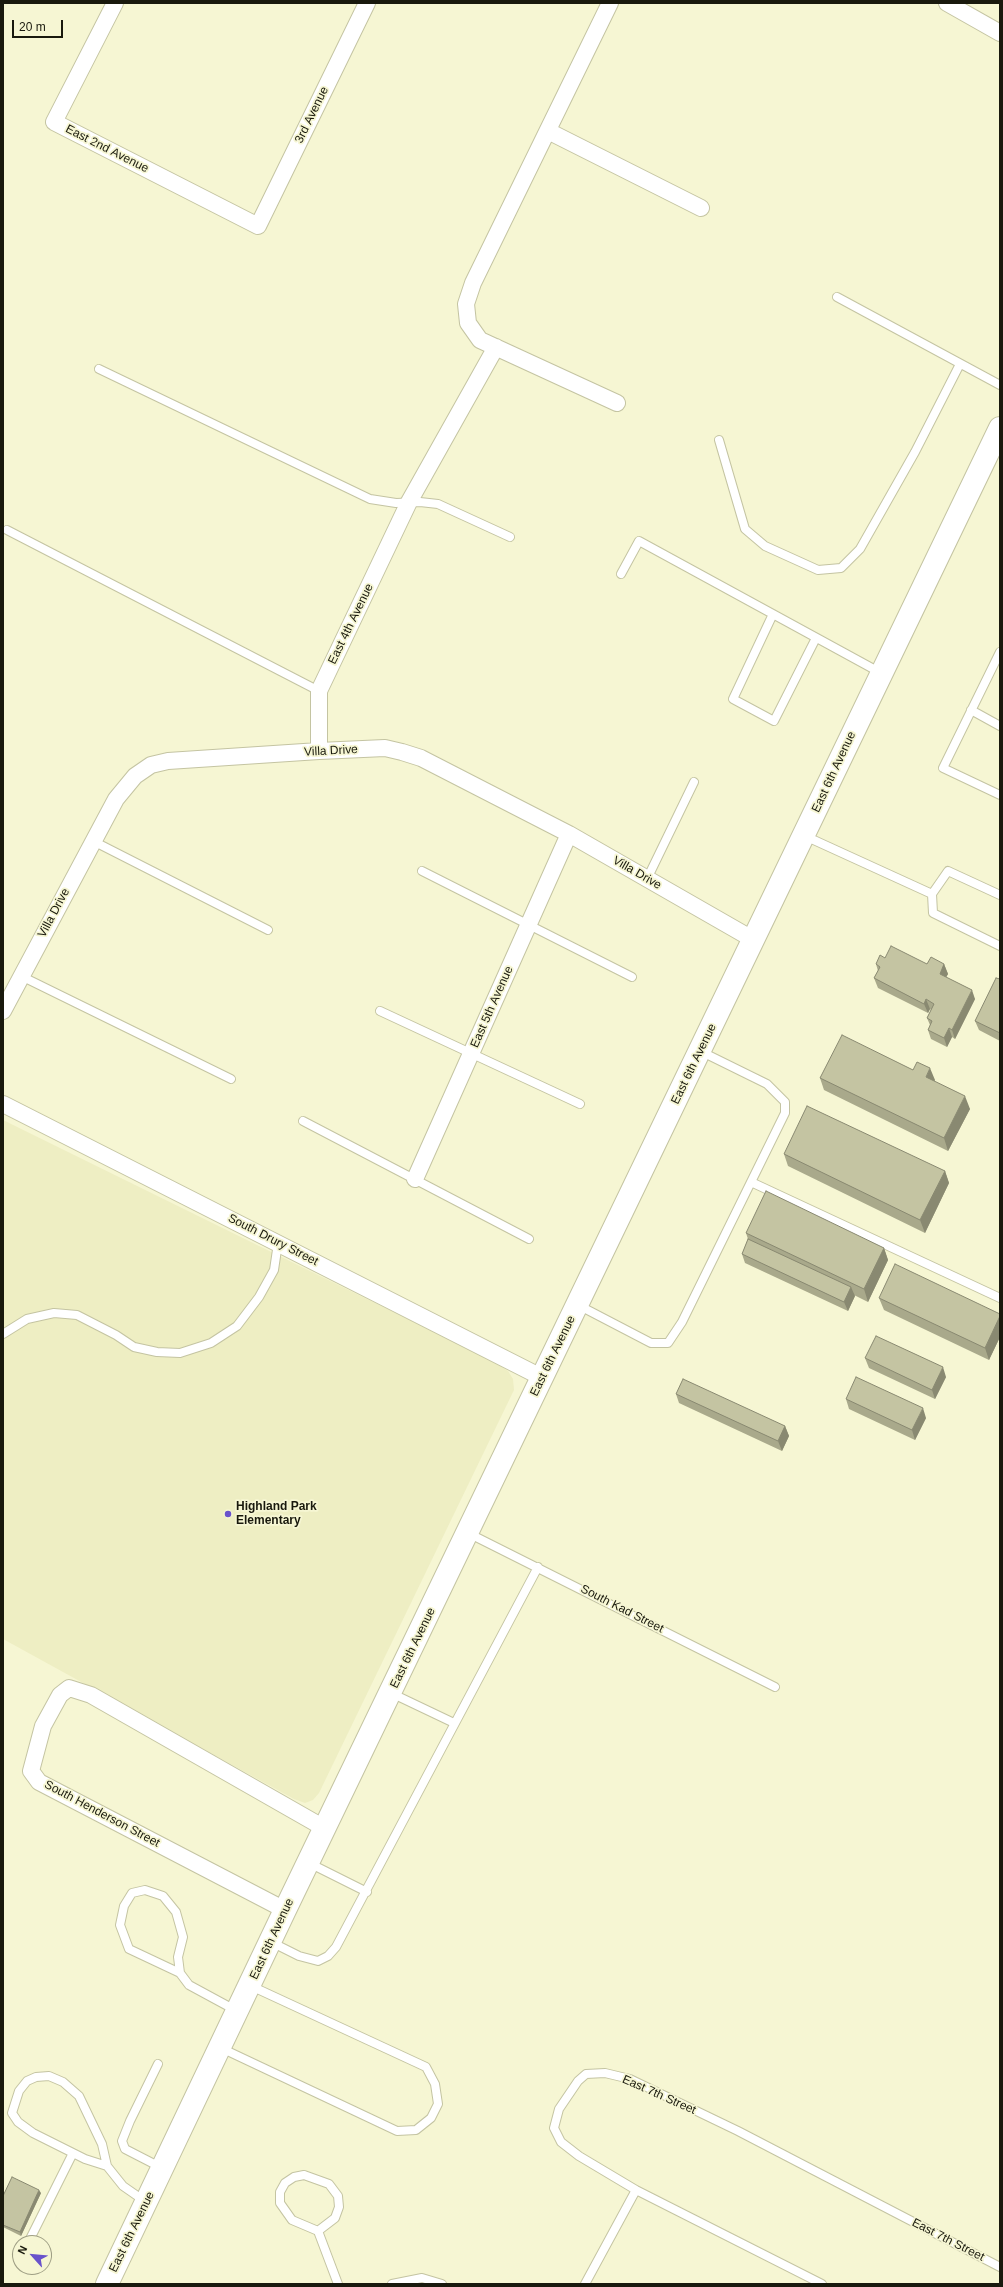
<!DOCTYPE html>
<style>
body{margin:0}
#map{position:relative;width:1003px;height:2287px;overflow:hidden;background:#f6f6d3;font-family:Helvetica,sans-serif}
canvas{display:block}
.frame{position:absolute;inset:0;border:4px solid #19190d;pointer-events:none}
.north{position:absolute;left:12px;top:2235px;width:40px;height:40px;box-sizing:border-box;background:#f6f6d3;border:1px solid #9e9e84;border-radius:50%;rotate:297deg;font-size:11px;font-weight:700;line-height:16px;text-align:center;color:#19190d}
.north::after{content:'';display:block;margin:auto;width:14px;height:18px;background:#6952cb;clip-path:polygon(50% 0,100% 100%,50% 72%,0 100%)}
.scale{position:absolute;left:12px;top:20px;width:51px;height:18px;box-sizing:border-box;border:2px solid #19190d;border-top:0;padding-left:5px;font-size:12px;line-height:14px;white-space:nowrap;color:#19190d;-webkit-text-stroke:3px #f6f6d3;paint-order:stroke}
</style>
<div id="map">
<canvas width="1003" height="2287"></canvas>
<div class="frame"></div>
<div class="north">N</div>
<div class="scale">20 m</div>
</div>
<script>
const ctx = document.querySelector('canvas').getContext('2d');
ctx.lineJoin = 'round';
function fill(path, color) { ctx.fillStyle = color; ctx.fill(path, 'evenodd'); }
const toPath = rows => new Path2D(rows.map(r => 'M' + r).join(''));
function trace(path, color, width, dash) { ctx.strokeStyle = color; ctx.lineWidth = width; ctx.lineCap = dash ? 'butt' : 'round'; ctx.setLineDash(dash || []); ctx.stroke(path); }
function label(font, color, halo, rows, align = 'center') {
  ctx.font = font + ' Helvetica,sans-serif'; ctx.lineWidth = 3.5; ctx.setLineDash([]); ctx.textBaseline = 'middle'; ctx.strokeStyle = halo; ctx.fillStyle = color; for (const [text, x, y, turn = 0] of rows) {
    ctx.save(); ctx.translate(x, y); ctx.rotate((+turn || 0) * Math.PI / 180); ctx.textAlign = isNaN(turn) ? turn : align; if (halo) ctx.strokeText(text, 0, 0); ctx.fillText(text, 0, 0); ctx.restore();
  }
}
fill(toPath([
 [3,1120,493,1361,508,1371,513,1379,514,1390,319,1793,313,1800,305,1803,294,1799,3,1639]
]), '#eeeec3');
const lane = toPath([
 [837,297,1000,385],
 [99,369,370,499,396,503,420,502,438,504,510,537],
 [719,440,745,529,765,546,818,570,841,568,860,549,915,452,960,364],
 [7,530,319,691],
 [621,574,639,541,881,673],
 [773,614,733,699,774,721,816,638],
 [1000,652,943,768,1000,795],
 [971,710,1000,726],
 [805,836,932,894],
 [93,841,268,930],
 [422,871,632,977],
 [647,879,694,782],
 [1000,895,948,871,932,894,933,913,1000,946],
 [21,976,231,1079],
 [380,1011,580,1104],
 [303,1121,529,1239],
 [751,1182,1000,1298],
 [578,1305,651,1343,668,1343,682,1322,785,1113,785,1102,767,1084,700,1051],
 [3,1334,27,1319,54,1313,77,1315,116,1335,134,1347,157,1352,180,1353,211,1343,237,1326,259,1297,274,1270,278,1243],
 [468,1533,775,1687],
 [391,1693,454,1723],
 [309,1863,367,1892],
 [271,1942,299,1956,318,1961,328,1956,336,1947,538,1567],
 [180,1973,129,1949,120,1925,124,1906,132,1893,145,1890,163,1896,176,1912,183,1937,178,1957,180,1973,189,1985,237,2011],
 [221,2048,397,2131,416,2130,431,2118,438,2104,435,2084,426,2067,251,1986],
 [158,2064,130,2121,122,2141,125,2149,162,2168],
 [107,2166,85,2159,33,2133,18,2122,12,2113,19,2091,27,2081,36,2077,49,2076,63,2082,79,2096,102,2144,107,2166,123,2186,146,2202],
 [304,2175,329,2184,338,2196,339,2207,335,2218,318,2231,292,2220,280,2203,280,2192,285,2183,294,2177,304,2175],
 [318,2231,338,2284],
 [29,2241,73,2153],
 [392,2284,422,2278,442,2284],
 [585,2284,636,2190],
 [822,2284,636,2190,579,2156,561,2142,554,2128,559,2109,578,2081,586,2074,605,2073,630,2079,738,2131,1000,2267]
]);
const street = toPath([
 [115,3,54,122,258,226,367,3],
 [610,3,473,283,466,304,468,323,480,340,617,403],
 [947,3,1000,33],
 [548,131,701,208],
 [319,751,319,691,409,502,496,347],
 [3,1011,116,799,135,776,151,765,168,761,319,751,385,748,402,752,421,758,569,834,754,940],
 [3,1104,543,1378],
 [415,1179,569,834],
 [285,1910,39,1782,31,1771,43,1726,60,1695,69,1688,91,1695,326,1829]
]);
const primary = toPath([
 [107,2284,285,1910,1000,428]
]);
trace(lane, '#c4c4a2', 10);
trace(street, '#c4c4a2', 18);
trace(primary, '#c4c4a2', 24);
trace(lane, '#fff', 8);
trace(street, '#fff', 16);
trace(primary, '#fff', 22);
fill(toPath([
 [885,958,927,964,944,964,948,974,946,977,975,999,955,1039,952,1037,947,1047,931,1039,928,1030,930,1025,927,1018,931,1010,930,1009,928,1013,878,988,874,978,878,971,876,964],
 [1000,979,1000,1041,979,1030,975,1021],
 [913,1070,935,1080,934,1081,970,1109,948,1151,824,1090,820,1078],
 [784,1154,945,1171,949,1183,925,1233,788,1166],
 [746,1233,884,1248,888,1260,868,1302,854,1295,855,1296,848,1311,745,1263,742,1254,748,1239],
 [879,1298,1000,1314,1000,1337,989,1360,884,1310],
 [865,1358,946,1377,935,1399,869,1368],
 [676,1394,785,1426,789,1436,782,1451,679,1403],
 [846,1399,926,1418,915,1440,849,1409],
 [41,2193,21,2236,3,2227,3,2196]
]), '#a9a98b');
fill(toPath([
 [944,964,948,974,943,983,940,974],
 [972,990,975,999,955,1039,952,1030],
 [926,999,930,1009,928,1013,924,1004],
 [949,1028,952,1037,947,1047,944,1038],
 [930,1068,935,1080,931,1089,926,1077],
 [965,1096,970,1109,948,1151,944,1138],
 [945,1171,949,1183,925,1233,920,1220],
 [884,1248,888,1260,868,1302,864,1289],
 [851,1287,855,1296,848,1311,844,1302],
 [1000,1316,1000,1337,989,1360,985,1348],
 [943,1367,946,1377,935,1399,932,1390],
 [923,1408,926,1418,915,1440,912,1430],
 [785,1426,789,1436,782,1451,778,1441],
 [39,2190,41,2193,21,2236,20,2232]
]), '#898971');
const building = toPath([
 [891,946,927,964,931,957,944,964,940,974,972,990,952,1030,949,1028,944,1038,928,1030,932,1021,927,1018,934,1004,926,999,924,1004,874,978,880,967,876,964,880,955,885,958,891,946],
 [996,978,1000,979,1000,1033,975,1021,996,978],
 [842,1035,913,1070,917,1062,930,1068,926,1077,965,1096,944,1138,820,1078,842,1035],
 [807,1106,945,1171,920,1220,784,1154,807,1106],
 [766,1191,884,1248,864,1289,746,1233,766,1191],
 [748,1239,851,1287,844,1302,742,1254,748,1239],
 [895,1264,1000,1314,1000,1316,985,1348,879,1298,895,1264],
 [876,1336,943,1367,932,1390,865,1358,876,1336],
 [856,1377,923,1408,912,1430,846,1399,856,1377],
 [683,1379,785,1426,778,1441,676,1394,683,1379],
 [12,2177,39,2190,20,2232,3,2225,3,2196,12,2177]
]);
fill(building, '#c4c4a2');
trace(building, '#898971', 1);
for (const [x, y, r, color] of [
 [228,1514,4,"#6952cb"]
]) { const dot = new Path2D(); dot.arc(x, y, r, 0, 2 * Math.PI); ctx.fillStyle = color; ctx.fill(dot); trace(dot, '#f6f6d3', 1.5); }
label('12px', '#19190d', '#f6f6d3', [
 ["3rd Avenue",312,115,-64],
 ["East 2nd Avenue",107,149,27],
 ["East 4th Avenue",351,624,-64],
 ["Villa Drive",331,751,-3],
 ["East 6th Avenue",834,772,-65],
 ["Villa Drive",637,873,30],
 ["Villa Drive",54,913,-62],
 ["East 5th Avenue",492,1007,-66],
 ["East 6th Avenue",694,1064,-64],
 ["South Drury Street",273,1240,27],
 ["East 6th Avenue",553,1356,-64],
 ["South Kad Street",622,1609,27],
 ["East 6th Avenue",413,1648,-64],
 ["South Henderson Street",102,1814,28],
 ["East 6th Avenue",272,1939,-65],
 ["East 7th Street",659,2095,24],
 ["East 6th Avenue",132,2232,-64],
 ["East 7th Street",948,2240,27]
]);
label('bold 12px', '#19190d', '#f6f6d3', [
 ["Highland Park",236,1507],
 ["Elementary",236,1521]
], 'left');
</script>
